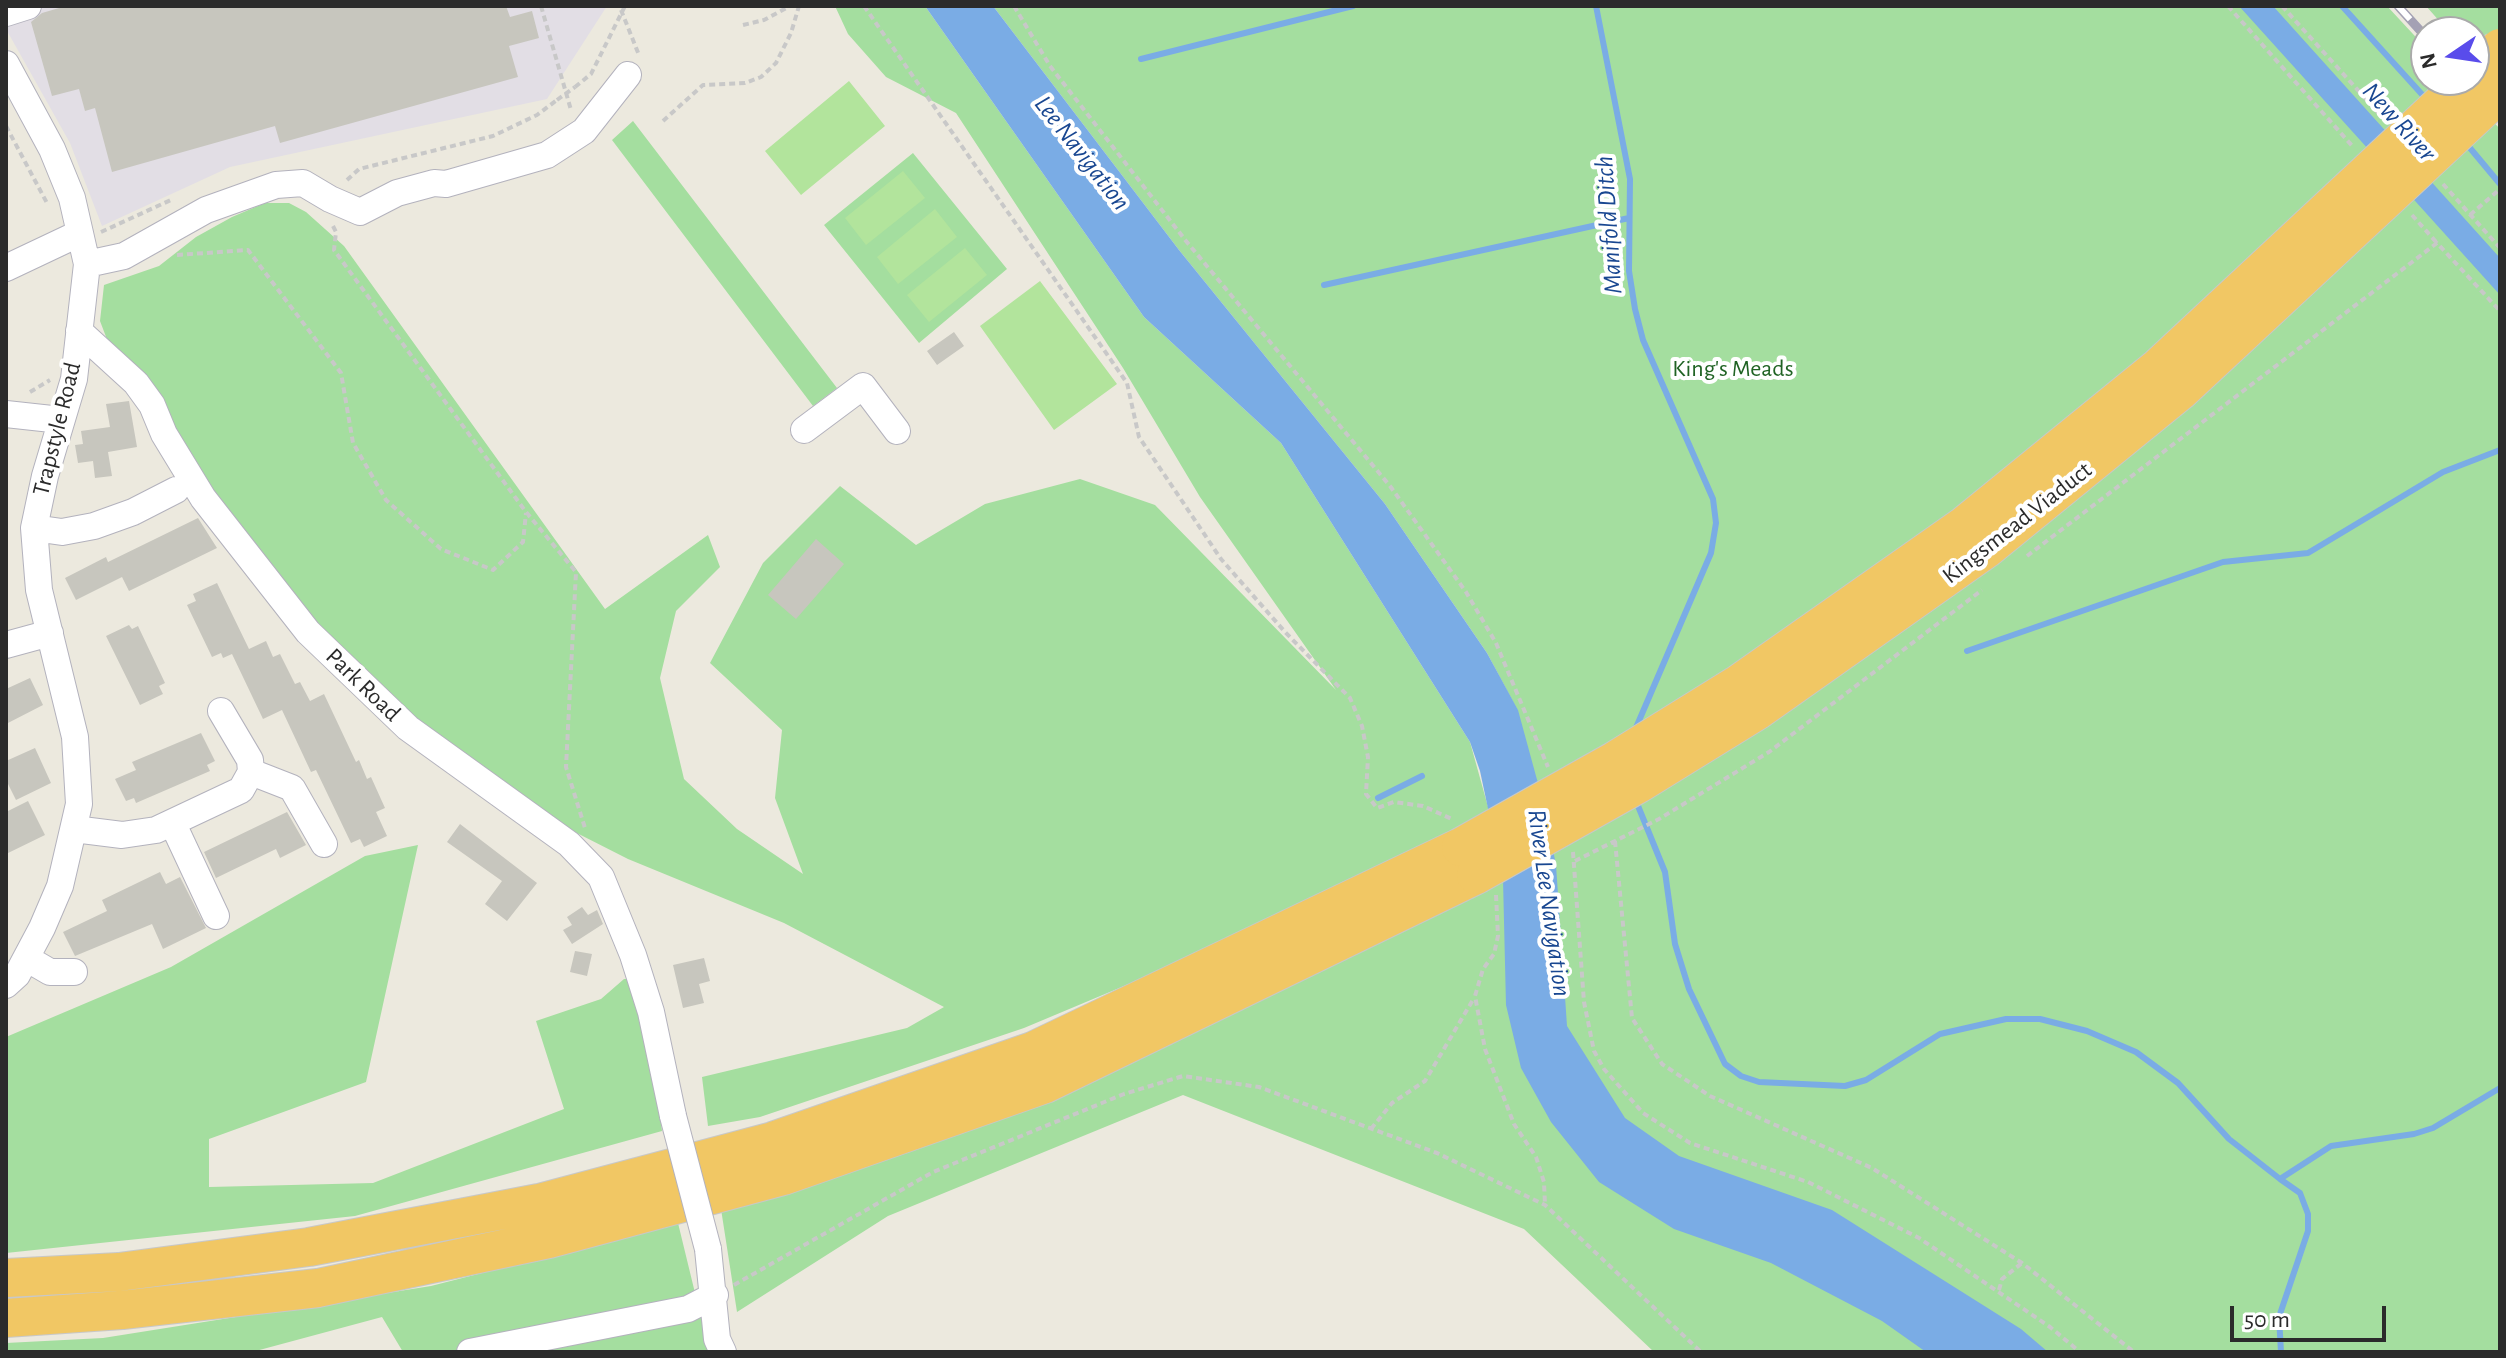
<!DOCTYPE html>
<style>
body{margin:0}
#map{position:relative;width:2506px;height:1358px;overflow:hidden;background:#ece9de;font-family:"Alegreya Sans",sans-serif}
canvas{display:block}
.frame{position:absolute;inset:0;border:8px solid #2b2b2b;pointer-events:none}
.north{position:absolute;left:2410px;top:16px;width:80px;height:80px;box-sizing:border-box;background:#fff;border:2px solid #aaa;border-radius:50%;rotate:257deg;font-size:22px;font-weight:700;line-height:32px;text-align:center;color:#2b2b2b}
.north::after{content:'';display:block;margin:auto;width:28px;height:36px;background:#594ceb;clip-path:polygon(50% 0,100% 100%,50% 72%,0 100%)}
.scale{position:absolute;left:2230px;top:1306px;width:156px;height:36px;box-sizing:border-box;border:4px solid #2b2b2b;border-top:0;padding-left:10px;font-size:24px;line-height:28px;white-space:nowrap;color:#2b2b2b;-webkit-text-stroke:6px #fff;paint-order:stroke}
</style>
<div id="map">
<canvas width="2506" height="1358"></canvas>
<div class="frame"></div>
<div class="north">N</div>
<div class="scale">50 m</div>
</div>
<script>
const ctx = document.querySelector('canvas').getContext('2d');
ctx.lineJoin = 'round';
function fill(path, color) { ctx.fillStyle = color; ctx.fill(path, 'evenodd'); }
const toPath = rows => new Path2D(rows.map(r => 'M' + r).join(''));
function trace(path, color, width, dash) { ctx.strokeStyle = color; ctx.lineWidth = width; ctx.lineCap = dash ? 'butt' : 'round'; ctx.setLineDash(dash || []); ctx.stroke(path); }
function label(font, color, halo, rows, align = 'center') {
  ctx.font = font + ' "Alegreya Sans",sans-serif'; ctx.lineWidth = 8; ctx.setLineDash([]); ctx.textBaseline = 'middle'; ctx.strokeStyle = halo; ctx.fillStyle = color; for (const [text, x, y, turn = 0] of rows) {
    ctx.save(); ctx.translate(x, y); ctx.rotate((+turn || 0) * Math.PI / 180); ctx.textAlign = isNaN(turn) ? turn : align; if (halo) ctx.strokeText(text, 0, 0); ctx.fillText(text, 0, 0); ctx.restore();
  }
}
fill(toPath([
 [6,6,607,6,547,99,230,167,102,226,70,143,6,29]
]), '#e2dee5');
fill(toPath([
 [835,6,925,6,1144,317,1281,443,1470,742,1490,814,1279,921,1024,1028,760,1117,708,1126,702,1077,907,1028,944,1007,784,923,628,859,561,825,411,725,301,615,108,342,100,321,104,285,159,266,196,237,232,217,265,203,289,203,306,212,344,246,605,609,708,535,720,567,676,611,660,678,684,779,737,829,803,874,775,798,782,730,710,663,763,563,840,486,916,545,985,504,1080,479,1155,505,1336,690,1200,497,1123,368,956,113,886,77,848,34],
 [993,6,2387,6,2426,48,2426,80,2455,80,2500,129,2500,1352,1654,1352,1524,1229,1183,1095,888,1216,737,1312,721,1209,1079,1089,1484,891,1518,711,1487,653,1385,504,1179,250],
 [2426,6,2500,6,2500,88,2474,59,2474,32,2449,32],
 [633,121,837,388,813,406,612,140],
 [913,153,1007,269,919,343,824,225],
 [418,845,366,1082,209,1139,209,1187,373,1183,564,1109,536,1021,601,999,624,979,631,979,652,1045,662,1131,355,1216,6,1253,6,1037,171,967,365,856],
 [678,1223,704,1330,719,1352,403,1352,382,1317,252,1352,6,1352,6,1343,103,1338,431,1286]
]), '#a4de9f');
fill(toPath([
 [849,81,885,126,801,195,765,151],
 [903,171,925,198,866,245,845,218],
 [935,209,957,237,898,284,877,257],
 [965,248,987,275,929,322,907,295],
 [1040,281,1117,384,1054,430,980,326]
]), '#b2e49c');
fill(toPath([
 [925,6,993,6,1179,250,1385,504,1487,653,1518,710,1545,809,1556,865,1567,1026,1625,1118,1679,1156,1832,1210,2021,1329,2048,1352,1926,1352,1882,1321,1771,1263,1674,1229,1599,1182,1551,1122,1521,1068,1506,1005,1503,879,1480,771,1470,742,1281,443,1144,317],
 [2239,6,2273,6,2500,258,2500,295]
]), '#7aace5');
trace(toPath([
 [1596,6,1630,179,1629,271,1635,309,1643,340,1713,499,1716,523,1711,553,1635,730],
 [2342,6,2428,101],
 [1141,59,1353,6],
 [2465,142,2500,184],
 [1324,285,1629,218],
 [1967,651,2223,562,2308,553,2443,472,2500,450],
 [1378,798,1422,776],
 [1636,801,1665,872,1675,944,1689,989,1725,1064,1741,1076,1759,1082,1845,1086,1866,1080,1940,1034,2006,1019,2040,1019,2087,1031,2136,1052,2178,1083,2229,1139,2280,1179,2331,1146,2414,1134,2433,1128,2500,1088],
 [2280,1179,2300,1193,2308,1214,2308,1231,2279,1317,2281,1352]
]), '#7aace5', 6);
fill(toPath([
 [66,6,506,6,510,17,532,11,539,38,509,46,518,77,280,143,275,126,112,172,95,108,85,111,79,89,52,96,31,22,42,13],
 [954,332,964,346,937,365,927,351],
 [129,401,137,447,108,452,112,476,95,478,93,461,78,463,75,445,83,444,81,431,110,427,106,404],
 [198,518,217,548,129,591,122,577,76,600,65,578,106,557,108,562],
 [816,539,844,564,796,619,768,595],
 [217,583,249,649,266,641,273,657,280,654,295,684,300,682,310,701,324,694,356,762,359,760,367,779,371,777,385,808,376,812,387,836,364,847,360,839,351,843,316,770,311,772,282,710,263,719,232,654,223,658,221,653,212,657,187,605,196,601,193,594],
 [129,625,132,629,138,626,165,683,159,686,163,694,140,705,106,636],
 [30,678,43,705,6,724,6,689],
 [201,733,215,761,207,765,210,771,136,803,134,798,126,801,115,779,136,770,132,762],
 [35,748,51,783,16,800,6,780,6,761],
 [28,801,45,835,6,854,6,812],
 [287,812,306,845,280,858,276,849,216,878,204,852],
 [460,824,537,883,507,921,485,904,502,881,447,842],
 [160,872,166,884,180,877,206,928,163,949,152,924,75,956,63,932,107,911,102,900],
 [582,907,588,915,597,910,603,924,572,944,563,930,572,925,567,917],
 [575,951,592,954,587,976,570,972],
 [704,958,710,981,699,984,704,1003,683,1008,673,965]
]), '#c7c6be');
const minor = toPath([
 [6,13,28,6],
 [6,64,52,149,72,198,87,264,74,379,45,476,34,528,39,590,75,737,79,804,60,886,42,928,17,975,6,985],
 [87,264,124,256,206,210,276,185,303,183,330,199,360,212,397,193,434,183,446,184,547,155,584,131,628,75],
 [6,268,80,233],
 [79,331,136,383,152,405,164,434,203,498,308,632,408,728,569,844,601,877,633,955,651,1012,673,1116],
 [6,414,61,420],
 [804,430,863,386,897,431],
 [34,528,62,532,94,526,133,512,176,490],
 [6,645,50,633],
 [251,772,292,788,324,844],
 [173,824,216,916],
 [74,829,122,835,156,830,241,790,251,772,250,760,221,711],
 [26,958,50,972,74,972],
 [708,1249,717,1339,723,1352],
 [470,1352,688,1309,715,1295]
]);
const highway = toPath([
 [6,1278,119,1272,309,1247,539,1203,773,1141,1033,1051,1461,847],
 [6,1318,122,1310,318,1288,549,1239,783,1176,1045,1084,1476,875]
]);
trace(minor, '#b3b2bd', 28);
trace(highway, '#c8c8c8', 40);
trace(toPath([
 [541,6,571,110],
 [864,6,1127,383,1139,437,1221,559,1285,632,1350,698,1362,726,1368,757,1366,794,1377,808,1394,802,1423,806,1454,820],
 [1014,6,1050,66,1186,241,1390,486,1466,592,1496,643,1548,767],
 [2228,6,2354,148],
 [2282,6,2383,118],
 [621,10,639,55],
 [743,25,764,20,790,6],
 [575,87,591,74,625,6],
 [663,121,703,85,745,83,761,77,776,63,791,33,799,6],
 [6,126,48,205],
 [347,180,359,169,493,136,537,115,557,100],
 [2443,184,2500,248],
 [2412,215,2437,243],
 [2470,215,2500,189],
 [333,226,336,232,334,250,526,512,576,572,566,767,585,828],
 [101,232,173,199],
 [177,255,248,250,341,373,353,443,386,500,441,549,493,570,523,542,526,513],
 [30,392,50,380],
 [2027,556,2437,243,2500,311],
 [1615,841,1632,1018,1662,1064,1710,1096,1872,1168,2022,1263,2134,1352],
 [1573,852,1584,1002,1594,1051,1604,1069,1643,1113,1690,1143,1808,1182,1919,1238,2050,1327,2080,1352],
 [1575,861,1659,819,1769,752,1982,590],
 [1496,895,1498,936,1494,954,1483,969,1475,996,1485,1049,1514,1124,1536,1157,1544,1182,1545,1205],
 [1371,1129,1392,1103,1425,1081,1474,998],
 [734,1285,933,1172,1124,1094,1183,1076,1259,1087,1437,1153,1545,1205,1701,1352],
 [1999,1290,2002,1279,2022,1263]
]), '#c8c8c8', 4, [6, 4]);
trace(minor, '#fff', 26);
trace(highway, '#f1c764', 38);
const rail = toPath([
 [2398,6,2426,37],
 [2466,80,2500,117]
]);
trace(rail, '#a4a1b4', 9);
trace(rail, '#fff', 6, [18]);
const minorBridge = toPath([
 [673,1116,708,1249]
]);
const highwayBridge = toPath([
 [2474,73,2500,48],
 [1461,847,1616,760,1737,685,1965,525,2159,367,2467,80],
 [1476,875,1638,784,1758,710,1986,549,2180,391,2500,93]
]);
trace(minorBridge, '#b3b2bd', 28, []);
trace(highwayBridge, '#c8c8c8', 40, []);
trace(toPath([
 [557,100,575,87]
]), '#c8c8c8', 4, [6, 4]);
trace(minorBridge, '#fff', 26);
trace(highwayBridge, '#f1c764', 38);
label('24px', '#206324', '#fff', [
 ["King's Meads",1733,369]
]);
label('24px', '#2b2b2b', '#fff', [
 ["Trapstyle Road",57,429,-76],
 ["Kingsmead Viaduct",2017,523,-38],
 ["Park Road",363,685,44]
]);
label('italic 26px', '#194791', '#fff', [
 ["New River",2399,122,48],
 ["Lee Navigation",1082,153,52],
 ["Manifold Ditch",1609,225,-94],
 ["River Lee Navigation",1549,903,82]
]);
</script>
